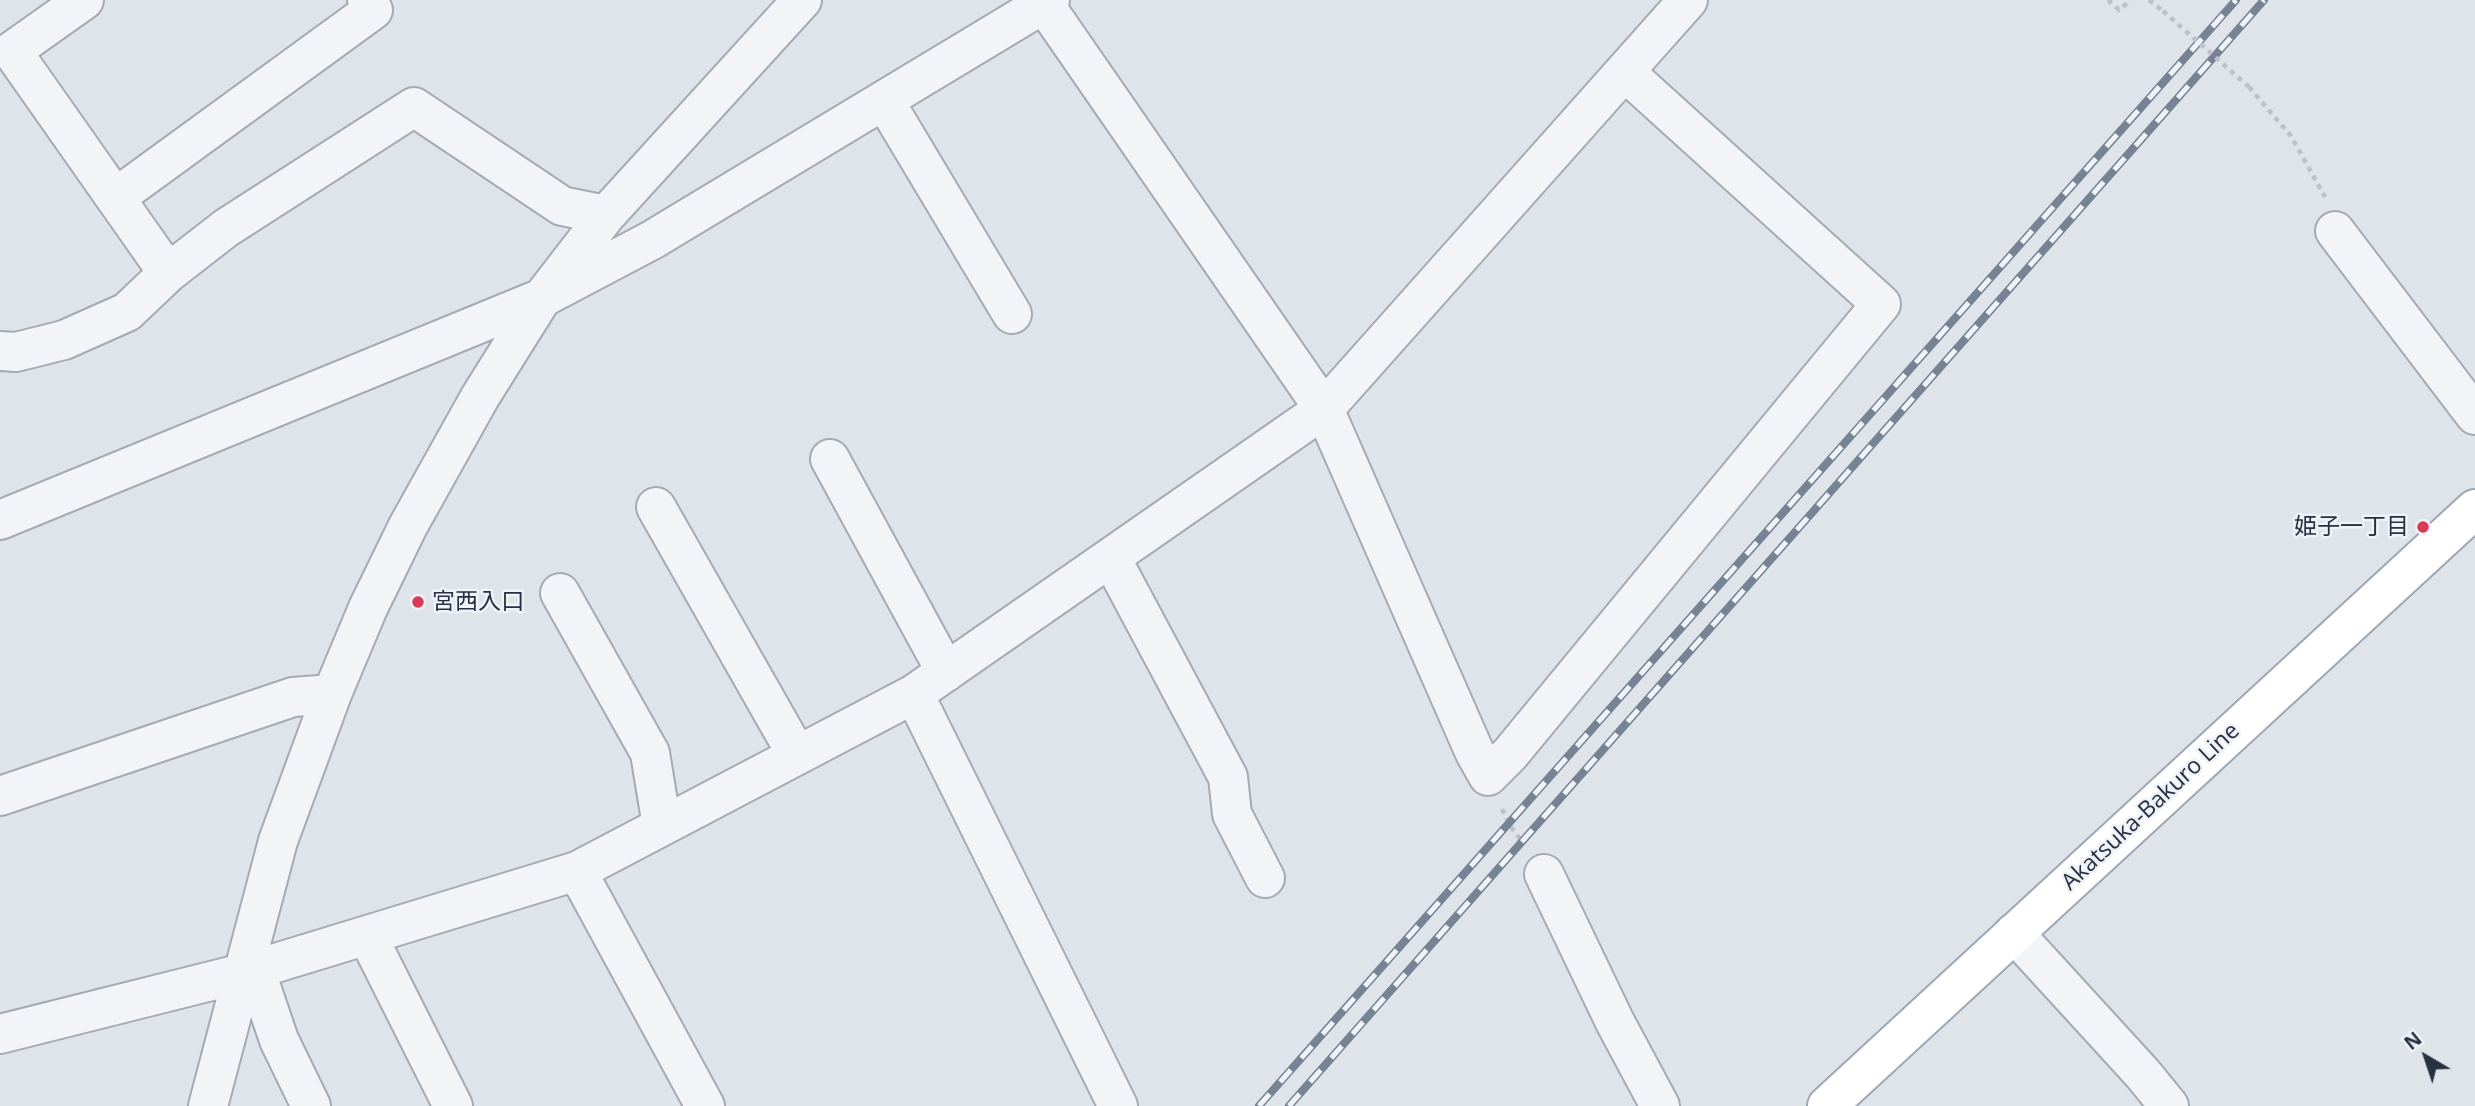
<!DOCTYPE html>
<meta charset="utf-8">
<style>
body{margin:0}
#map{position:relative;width:2475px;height:1106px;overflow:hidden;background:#dfe4ea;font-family:"Open Sans",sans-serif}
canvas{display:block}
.north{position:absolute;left:2391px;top:1022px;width:70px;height:70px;-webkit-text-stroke:5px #eff2f7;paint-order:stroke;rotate:321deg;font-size:19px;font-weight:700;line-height:28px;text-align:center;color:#273142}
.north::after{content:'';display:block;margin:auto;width:24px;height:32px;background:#273142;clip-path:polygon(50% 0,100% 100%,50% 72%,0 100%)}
</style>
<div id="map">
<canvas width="2475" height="1106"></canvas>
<div class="north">N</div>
</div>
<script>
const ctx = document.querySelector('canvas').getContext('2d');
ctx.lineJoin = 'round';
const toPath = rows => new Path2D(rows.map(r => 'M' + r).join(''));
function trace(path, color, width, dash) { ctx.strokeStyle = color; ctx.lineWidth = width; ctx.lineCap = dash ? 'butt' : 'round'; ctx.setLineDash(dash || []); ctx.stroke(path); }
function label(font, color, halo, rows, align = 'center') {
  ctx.font = font + ' "Open Sans","Noto Sans JP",sans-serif'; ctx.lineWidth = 5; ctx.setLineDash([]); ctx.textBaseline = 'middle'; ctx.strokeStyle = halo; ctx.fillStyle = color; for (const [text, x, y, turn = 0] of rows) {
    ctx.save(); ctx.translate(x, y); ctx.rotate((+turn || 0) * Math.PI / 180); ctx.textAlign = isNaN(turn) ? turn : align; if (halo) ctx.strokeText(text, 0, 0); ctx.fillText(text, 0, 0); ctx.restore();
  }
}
const minor = toPath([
 [84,0,12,51,168,273],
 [1044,4,1324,409,1475,753,1488,776,1510,754,1881,304,1625,72],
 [884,100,1012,314],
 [115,198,373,10,367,0],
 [2335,231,2475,415],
 [0,351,16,352,64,340,127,312,168,273,226,228,414,107,562,206,606,215],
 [830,459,946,672],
 [656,507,797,755],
 [0,520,542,298,652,240,1050,0],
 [1111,558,1228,777,1232,814,1265,878],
 [560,593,650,753,662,826],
 [914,694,1118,1106],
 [0,796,293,697,332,694],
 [577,871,705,1106],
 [1544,874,1615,1022,1660,1106],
 [2014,933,2143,1074,2169,1106],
 [367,935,453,1106],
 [255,969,279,1040,311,1106],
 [0,1034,243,973,577,871,914,694,1324,409,1688,0],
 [208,1106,278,841,332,694,368,608,408,526,480,397,542,298,606,215,802,0]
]);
const major = toPath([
 [1827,1106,2475,509]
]);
trace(minor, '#a4abb4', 42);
trace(major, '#9da8b6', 42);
trace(toPath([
 [2108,0,2119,10,2131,0],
 [2149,0,2163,11],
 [2249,87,2291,136,2325,197],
 [1502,809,1509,824,1523,843]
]), '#bdc1c9', 4.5, [5, 5]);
trace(minor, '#f2f4f8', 38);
trace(major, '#fff', 38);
const rail = toPath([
 [1259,1106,2236,0],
 [1289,1106,2264,0]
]);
trace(rail, '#778394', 8);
trace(rail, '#eff2f7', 5, [16]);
trace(toPath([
 [2163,11,2249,87]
]), '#bdc1c9', 4.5, [5, 5]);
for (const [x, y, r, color] of [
 [2423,527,7,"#d93a56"],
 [418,602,7,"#d93a56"]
]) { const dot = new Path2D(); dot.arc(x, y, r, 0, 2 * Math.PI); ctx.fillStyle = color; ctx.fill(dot); trace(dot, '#eff2f7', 2.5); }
label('23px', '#273142', '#eff2f7', [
 ["姫子一丁目",2409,527],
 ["宮西入口",432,602,"left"]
], 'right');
label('23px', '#273142', '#eff2f7', [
 ["Akatsuka-Bakuro Line",2151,807,-43]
]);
</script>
